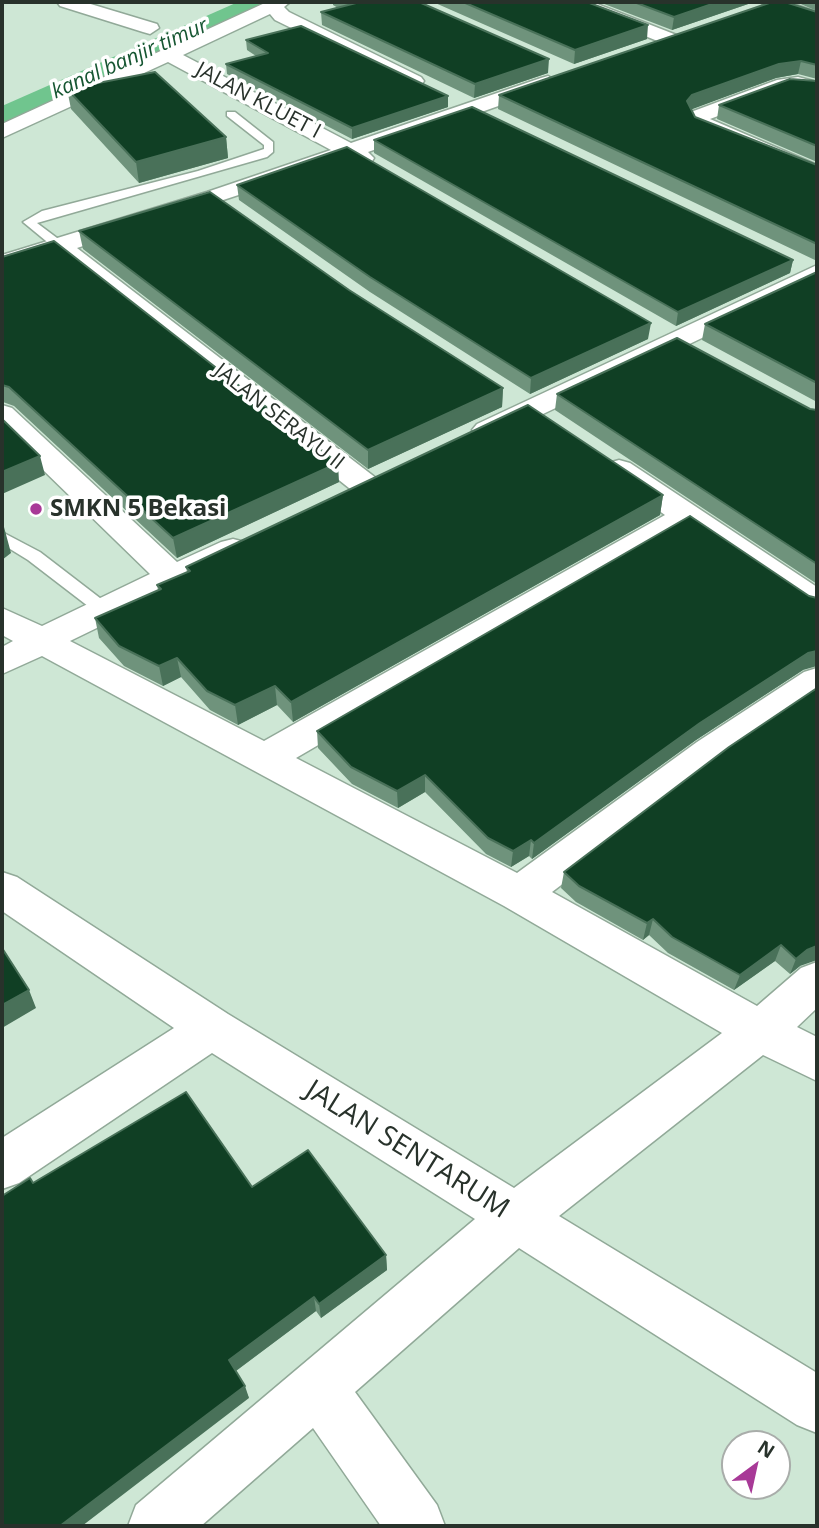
<!DOCTYPE html>
<style>
body{margin:0}
#map{position:relative;width:819px;height:1528px;overflow:hidden;background:#cee7d5;font-family:"Open Sans",sans-serif}
canvas{display:block}
.frame{position:absolute;inset:0;border:4px solid #28322b;pointer-events:none}
.north{position:absolute;left:721px;top:1430px;width:70px;height:70px;box-sizing:border-box;background:#fff;border:2px solid #a9adaa;border-radius:50%;rotate:33deg;font-size:19px;font-weight:700;line-height:28px;text-align:center;color:#28322b}
.north::after{content:'';display:block;margin:auto;width:24px;height:32px;background:#a83997;clip-path:polygon(50% 0,100% 100%,50% 72%,0 100%)}
</style>
<div id="map">
<canvas width="819" height="1528"></canvas>
<div class="frame"></div>
<div class="north">N</div>
</div>
<script>
const ctx = document.querySelector('canvas').getContext('2d');
ctx.lineJoin = 'round';
const toPath = rows => new Path2D(rows.map(r => 'M' + r).join(''));
function fill(path, color) { ctx.fillStyle = color; ctx.fill(path, 'evenodd'); }
function trace(path, color, width, dash) { ctx.strokeStyle = color; ctx.lineWidth = width; ctx.lineCap = dash ? 'butt' : 'round'; ctx.setLineDash(dash || []); ctx.stroke(path); }
function label(font, color, halo, rows, align = 'center') {
  ctx.font = font + ' "Open Sans",sans-serif'; ctx.lineWidth = 7; ctx.setLineDash([]); ctx.textBaseline = 'middle'; ctx.strokeStyle = halo; ctx.fillStyle = color; for (const [text, x, y, turn = 0] of rows) {
    ctx.save(); ctx.translate(x, y); ctx.rotate((+turn || 0) * Math.PI / 180); ctx.textAlign = isNaN(turn) ? turn : align; if (halo) ctx.strokeText(text, 0, 0); ctx.fillText(text, 0, 0); ctx.restore();
  }
}
fill(toPath([
 [238,2,270,2,267,7,2,125,2,106,238,2]
]), '#70c58e');
const lane = toPath([
 [227,112,235,112,273,142,273,152,267,157,37,223,65,244,65,250,57,250,23,222,42,211,198,171,264,149,264,145,227,116,227,112],
 [2,532,40,552,109,605,112,609,109,613,97,613,28,560,2,544,2,532]
]);
const street = toPath([
 [57,2,84,2,157,24,159,28,150,34,143,32,60,6,57,2],
 [267,2,290,2,284,7,289,12,421,77,424,81,421,85,407,85,275,20,270,14,183,55,351,143,541,78,548,76,558,82,555,86,368,152,374,158,371,163,363,165,348,159,77,248,376,478,381,485,376,492,365,494,354,492,55,254,2,270,2,255,207,192,331,150,168,62,2,138,2,124,267,2],
 [568,2,592,2,679,36,682,40,672,46,665,44,571,6,568,2],
 [761,2,787,2,817,12,817,23,764,6,761,2],
 [798,77,817,82,817,94,787,90,710,119,817,165,817,180,694,129,687,116,691,112,777,80,798,77],
 [817,265,817,283,497,436,487,439,477,436,472,430,477,424,817,265],
 [2,405,12,408,177,562,221,542,233,539,245,542,249,549,245,556,70,641,264,741,665,515,608,475,604,469,608,463,619,460,630,463,817,587,817,614,805,611,687,530,296,758,517,873,697,742,804,672,817,668,817,698,723,762,552,892,757,1006,801,968,817,962,817,1008,797,1027,817,1037,817,1081,763,1055,559,1216,817,1373,817,1433,797,1425,519,1248,355,1392,437,1505,445,1526,381,1526,313,1428,201,1526,128,1526,136,1505,475,1219,212,1053,19,1183,2,1189,2,1138,174,1028,2,911,2,872,17,877,228,1014,514,1188,722,1033,504,906,42,656,2,674,2,647,13,641,2,635,2,608,42,626,150,574,2,430,2,405]
]);
trace(lane, '#91a998', 3);
trace(street, '#91a998', 3);
fill(lane, '#fff');
fill(street, '#fff');
fill(toPath([
 [333,2,419,2,548,73,474,98,322,25,321,12,338,8,333,5],
 [433,2,587,2,647,39,574,64],
 [599,2,754,2,672,30],
 [796,2,817,2,817,11],
 [817,12,817,79,798,74,776,78,691,109,695,117,817,165,817,261,498,109,499,95],
 [246,40,448,96,448,107,352,139,227,74,226,64,256,56,247,50],
 [817,81,817,162,717,119,719,105],
 [67,89,226,137,228,158,139,183,71,109],
 [374,140,793,260,790,273,676,326,374,153],
 [237,185,648,339,530,394,370,292,239,200],
 [79,231,503,388,502,407,368,469,83,249],
 [2,257,339,482,177,558,14,406,3,402,2,403],
 [817,272,817,402,702,340,705,324],
 [557,394,810,409,817,410,817,584,555,410],
 [663,495,660,515,293,722,277,705,238,725,210,710,181,677,163,686,124,666,99,638,95,618,158,590,157,585,187,572,186,567],
 [809,596,803,670,696,740,532,859,529,856,511,867,486,854,425,792,398,808,352,784,318,748,317,731],
 [817,688,800,966,790,974,775,961,734,990,668,953,649,935,643,940,576,902,561,888,564,872],
 [33,1183,252,1187,386,1255,387,1270,321,1318,316,1311,236,1371,249,1398]
]), '#6f937c');
fill(toPath([
 [718,2,754,2,672,30,674,17],
 [648,25,647,39,574,64,575,50],
 [549,59,548,73,474,98,475,84],
 [801,61,798,74,776,78,690,110,687,101,692,95,779,64],
 [448,96,448,107,352,139,352,128],
 [226,137,228,158,139,183,136,162],
 [793,260,790,273,676,326,678,312],
 [651,323,648,339,530,394,531,378],
 [503,388,502,407,368,469,368,450],
 [40,456,45,475,2,494,2,472],
 [338,463,339,482,177,558,173,538],
 [663,495,660,515,293,722,291,702],
 [4,527,11,553,2,560,2,528],
 [817,651,817,666,803,670,696,740,532,859,534,843,700,723,808,653],
 [177,658,181,677,163,686,159,666],
 [275,686,277,705,238,725,235,705],
 [425,775,425,792,398,808,397,791],
 [531,840,529,856,511,867,513,851],
 [653,919,649,935,643,940,647,923],
 [781,945,775,961,734,990,740,975],
 [817,946,817,960,800,966,790,974,796,959,807,950],
 [29,990,36,1008,2,1028,2,1005],
 [386,1255,387,1270,321,1318,319,1304],
 [314,1297,316,1311,233,1373,229,1360],
 [245,1386,249,1398,82,1526,60,1526]
]), '#497159');
const building = toPath([
 [353,2,419,2,549,59,475,84,321,12,356,3,353,2],
 [463,2,587,2,648,25,575,50,463,2],
 [634,2,718,2,674,17,634,2],
 [772,2,785,2,817,12,817,65,801,61,779,64,692,95,687,101,695,117,817,165,817,244,499,95,772,2],
 [301,26,448,96,352,128,226,64,268,53,246,40,301,26],
 [155,72,226,137,136,162,67,89,155,72],
 [790,79,817,81,817,146,719,105,790,79],
 [472,107,793,260,678,312,374,140,472,107],
 [347,147,651,323,531,378,370,277,237,185,347,147],
 [210,192,349,290,503,388,368,450,79,231,210,192],
 [54,241,338,463,173,538,9,387,2,385,2,257,54,241],
 [817,272,817,383,705,324,817,272],
 [677,338,810,409,817,410,817,564,557,394,677,338],
 [528,405,663,495,291,702,275,686,235,705,207,691,177,658,159,666,119,646,95,618,161,589,157,585,190,571,186,567,528,405],
 [2,419,40,456,2,472,2,419],
 [690,516,809,596,817,598,817,651,808,653,700,723,534,843,531,840,513,851,488,838,425,775,397,791,351,767,317,731,690,516],
 [817,688,817,946,807,950,796,959,781,945,740,975,672,937,653,919,647,923,579,886,564,872,729,747,817,688],
 [2,948,29,990,2,1005,2,948],
 [186,1092,252,1187,308,1150,386,1255,319,1304,314,1297,229,1360,245,1386,60,1526,2,1526,2,1196,30,1178,33,1183,186,1092]
]);
fill(building, '#103f24');
trace(building, '#497159', 2);
for (const [x, y, r, color] of [
 [36,509,7,"#a83997"]
]) { const dot = new Path2D(); dot.arc(x, y, r, 0, 2 * Math.PI); ctx.fillStyle = color; ctx.fill(dot); trace(dot, '#fff', 2.5); }
label('italic 21px', '#165632', '#fff', [
 ["kanal banjir timur",130,59,-24]
]);
label('21px', '#28322b', '#fff', [
 ["JALAN KLUET I",258,101,28],
 ["JALAN SERAYU II",279,417,38]
]);
label('bold 24px', '#28322b', '#fff', [
 ["SMKN 5 Bekasi",50,509]
], 'left');
label('28px', '#28322b', '#fff', [
 ["JALAN SENTARUM",407,1150,32]
]);
</script>
